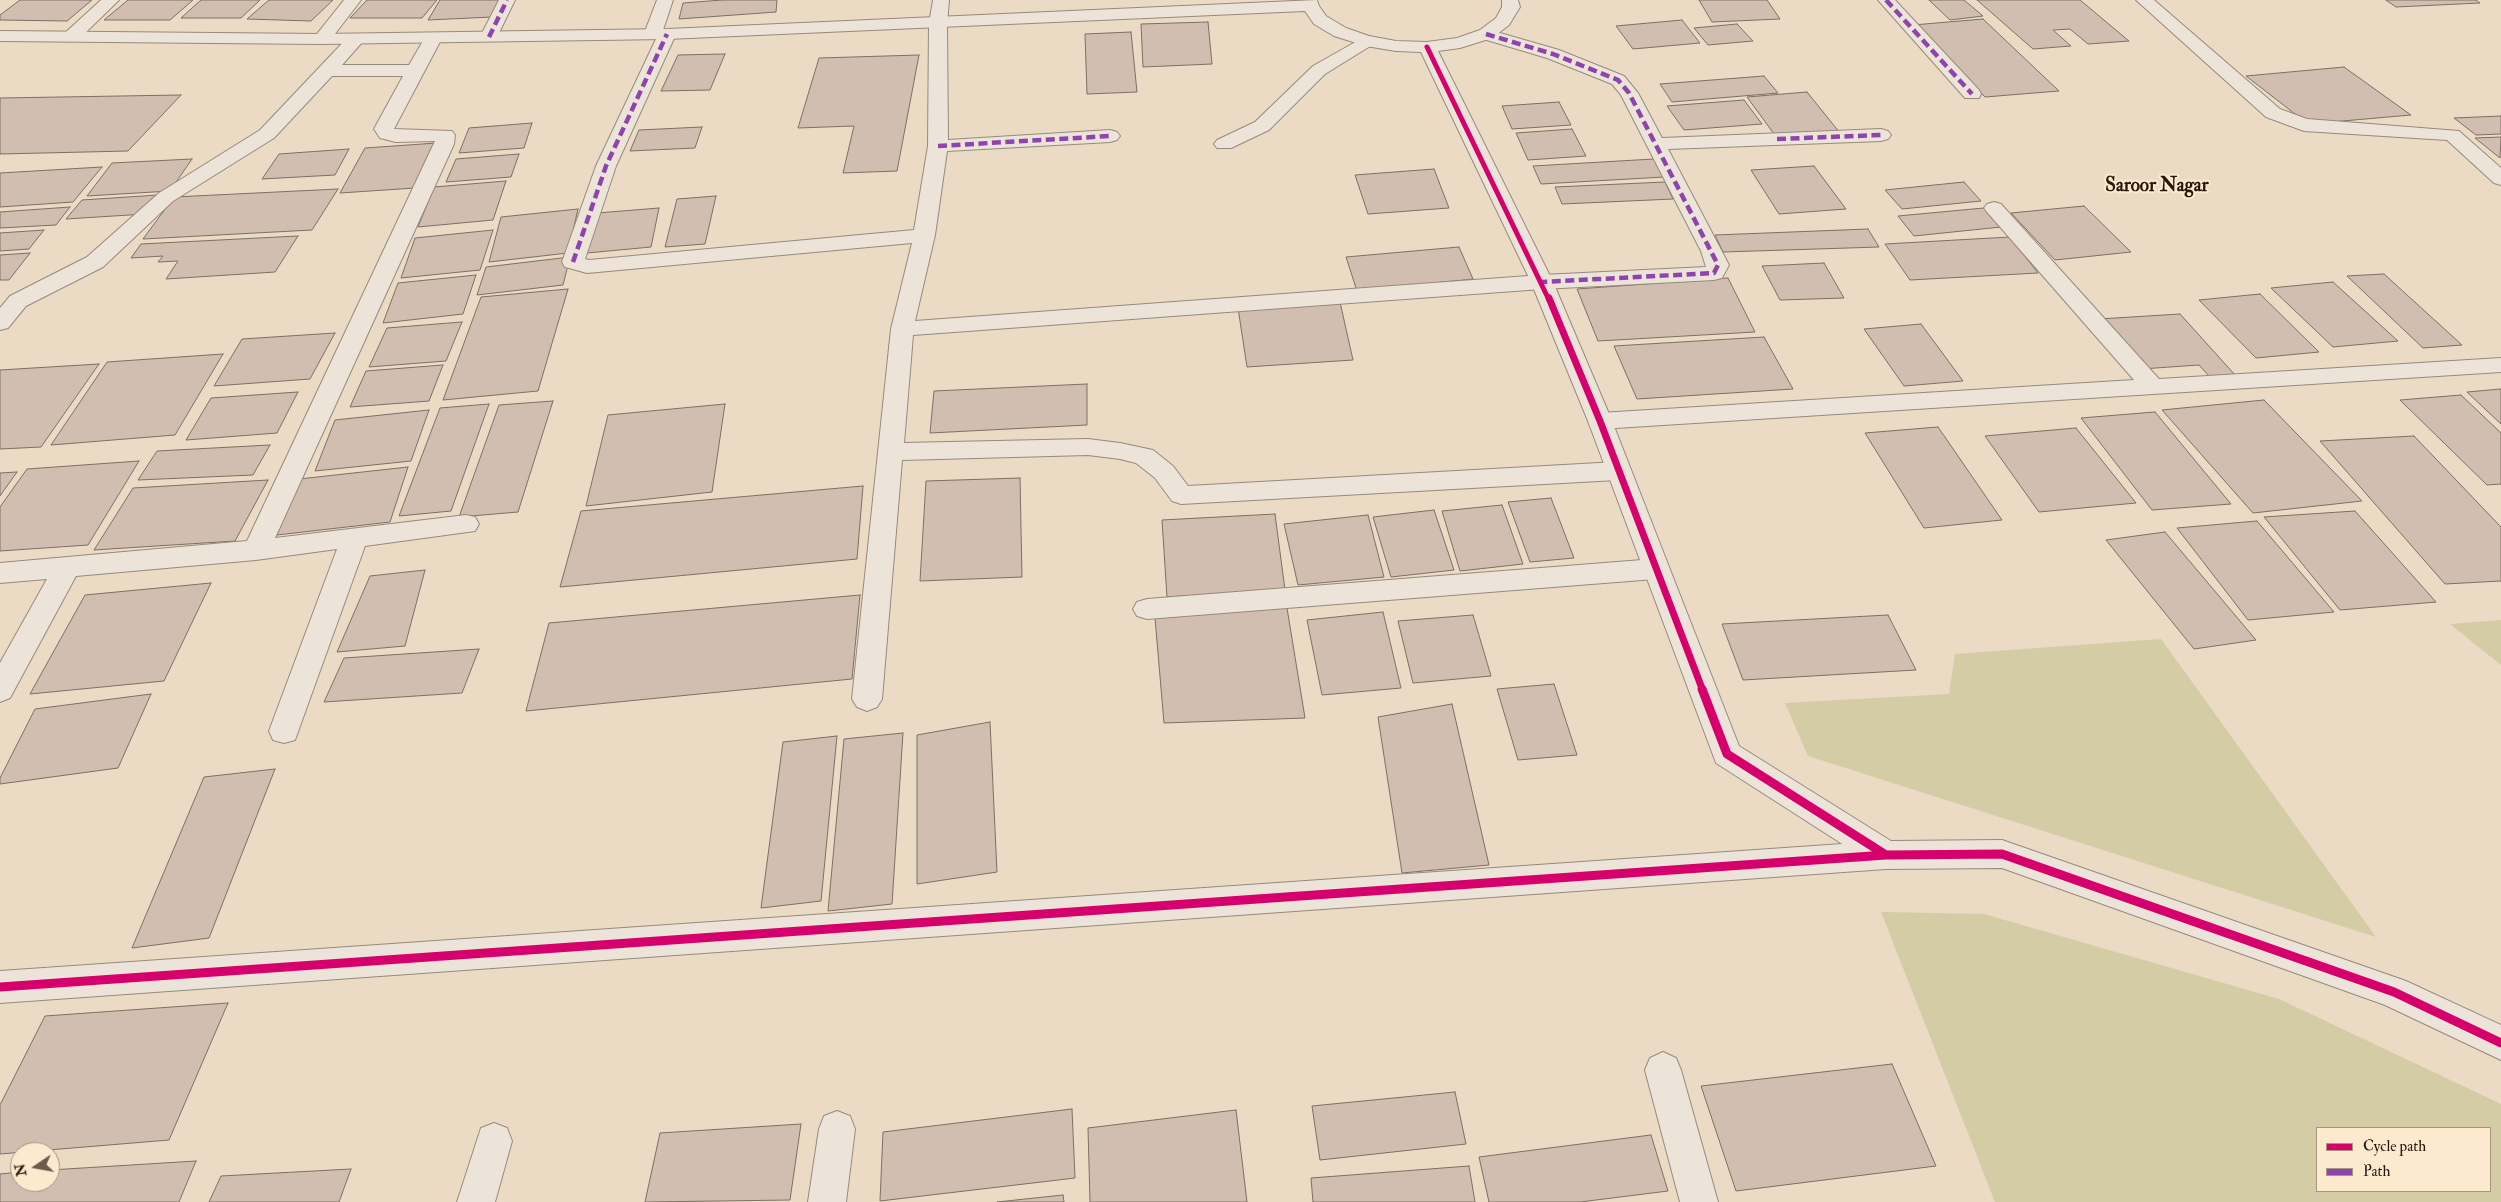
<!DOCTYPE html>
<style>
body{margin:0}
#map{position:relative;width:2501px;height:1202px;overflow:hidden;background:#ebdac4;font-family:"IM FELL Double Pica",serif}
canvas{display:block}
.legend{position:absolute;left:2316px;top:1127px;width:175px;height:65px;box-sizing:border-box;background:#fce9ce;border:1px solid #a79581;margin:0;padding:6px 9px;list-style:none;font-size:15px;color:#27170d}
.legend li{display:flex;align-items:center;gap:10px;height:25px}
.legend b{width:25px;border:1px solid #a79581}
.north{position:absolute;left:10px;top:1142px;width:50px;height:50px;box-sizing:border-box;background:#fce9ce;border:1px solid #a79581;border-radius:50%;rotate:258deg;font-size:14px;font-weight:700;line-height:20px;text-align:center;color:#27170d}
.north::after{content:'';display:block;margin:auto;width:18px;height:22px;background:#6c5b4d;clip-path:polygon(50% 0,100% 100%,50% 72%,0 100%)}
</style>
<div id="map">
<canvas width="2501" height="1202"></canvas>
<ul class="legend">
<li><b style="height:6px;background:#d6006c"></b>Cycle path</li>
<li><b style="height:6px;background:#8e44ad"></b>Path</li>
</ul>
<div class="north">N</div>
</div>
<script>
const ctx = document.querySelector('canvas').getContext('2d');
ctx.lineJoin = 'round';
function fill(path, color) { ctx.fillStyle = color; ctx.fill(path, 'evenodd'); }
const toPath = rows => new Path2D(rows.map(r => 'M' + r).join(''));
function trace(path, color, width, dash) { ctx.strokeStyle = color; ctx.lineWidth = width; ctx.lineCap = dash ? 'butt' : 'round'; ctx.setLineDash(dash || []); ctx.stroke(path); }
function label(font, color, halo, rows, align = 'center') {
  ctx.font = font + ' "IM FELL Double Pica",serif'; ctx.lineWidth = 4; ctx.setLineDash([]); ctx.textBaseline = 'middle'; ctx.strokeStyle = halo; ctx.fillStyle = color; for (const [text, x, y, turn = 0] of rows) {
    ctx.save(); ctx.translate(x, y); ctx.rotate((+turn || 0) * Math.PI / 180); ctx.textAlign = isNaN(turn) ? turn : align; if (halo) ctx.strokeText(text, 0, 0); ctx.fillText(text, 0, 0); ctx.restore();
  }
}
fill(toPath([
 [2501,620,2501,665,2450,624],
 [2161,639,2376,937,1808,756,1785,703,1949,694,1955,654],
 [1881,912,1984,914,2279,999,2501,1104,2501,1202,1995,1202],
 [2490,1128,2490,1191,2317,1191,2317,1128]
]), '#d3cca5');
const building = toPath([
 [20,0,92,0,67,21,0,20,0,15,20,0],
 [128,0,193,0,170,20,104,20,128,0],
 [201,0,260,0,241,18,181,18,201,0],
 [269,0,333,0,311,21,247,19,269,0],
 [367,0,437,0,422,18,350,18,367,0],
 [440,0,501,0,492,17,428,20,440,0],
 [722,0,777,0,776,12,679,19,683,3,722,0],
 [1699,0,1767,0,1780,19,1712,22,1699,0],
 [1929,0,1964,0,1983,16,1950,20,1929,0],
 [1977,0,2080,0,2129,41,2088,44,2070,29,2053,30,2071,46,2033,49,1977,0],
 [2386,0,2476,0,2480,3,2396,7,2386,0],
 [1983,19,2059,91,1985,97,1913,25,1983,19],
 [1682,20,1700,43,1633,49,1616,26,1682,20],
 [1208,22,1212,64,1143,67,1141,24,1208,22],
 [1737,24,1753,41,1708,45,1694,28,1737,24],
 [1131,32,1137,92,1087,94,1085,34,1131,32],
 [725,54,710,90,661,91,678,55,725,54],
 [919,55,897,171,843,173,854,126,798,128,819,58,919,55],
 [2344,67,2411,115,2308,124,2246,76,2344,67],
 [1764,76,1778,93,1672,102,1660,84,1764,76],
 [1807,92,1840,133,1777,138,1747,97,1807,92],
 [181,95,128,151,0,154,0,98,181,95],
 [1744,100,1762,124,1684,130,1667,106,1744,100],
 [1559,102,1571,125,1512,129,1502,106,1559,102],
 [2501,116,2501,134,2476,135,2454,118,2501,116],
 [532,123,524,148,459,153,469,128,532,123],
 [702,127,695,148,630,151,639,130,702,127],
 [1572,129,1586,156,1528,160,1516,133,1572,129],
 [2501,137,2500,158,2475,138,2501,137],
 [437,143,415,188,340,193,365,148,437,143],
 [349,149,335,175,262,179,279,154,349,149],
 [519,154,511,177,446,182,456,159,519,154],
 [192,159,170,191,87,196,112,163,192,159],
 [1654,159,1664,177,1541,184,1533,166,1654,159],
 [1814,166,1846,209,1779,214,1751,170,1814,166],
 [102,167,73,202,0,207,0,173,102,167],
 [1434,169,1449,208,1368,214,1355,175,1434,169],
 [506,181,493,220,418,227,434,187,506,181],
 [1665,182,1673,199,1562,204,1555,187,1665,182],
 [1964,182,1981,201,1902,209,1885,190,1964,182],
 [338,189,312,230,143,239,174,197,338,189],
 [158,195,145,214,66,219,82,200,158,195],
 [716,196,705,244,665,247,677,199,716,196],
 [2084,206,2131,252,2055,260,2011,213,2084,206],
 [70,207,56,225,0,228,0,212,70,207],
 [659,208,651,247,587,253,597,213,659,208],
 [1984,208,2001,227,1914,236,1898,216,1984,208],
 [578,209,568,253,489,262,501,217,578,209],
 [1868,229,1879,247,1723,252,1715,235,1868,229],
 [44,230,29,249,0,251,0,233,44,230],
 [493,230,480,270,401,278,415,238,493,230],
 [298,236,275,272,166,279,178,261,158,262,163,256,131,258,141,244,298,236],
 [2010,237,2038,273,1910,280,1885,244,2010,237],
 [1459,247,1473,279,1357,291,1346,257,1459,247],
 [30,253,9,280,0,280,0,255,30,253],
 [570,257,563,285,477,295,486,267,570,257],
 [1824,263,1844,298,1780,300,1762,266,1824,263],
 [2384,274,2462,345,2423,348,2347,276,2384,274],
 [476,275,463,314,383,323,398,283,476,275],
 [1728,278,1755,332,1598,341,1577,289,1728,278],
 [2333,282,2398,341,2333,347,2271,288,2333,282],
 [568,289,538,391,443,400,481,297,568,289],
 [2260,294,2319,352,2256,358,2199,300,2260,294],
 [1340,302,1353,360,1247,367,1238,308,1340,302],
 [2180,314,2236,376,2210,377,2199,365,2141,369,2099,319,2180,314],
 [462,322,446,361,369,367,387,328,462,322],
 [1921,324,1963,381,1904,386,1864,329,1921,324],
 [335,333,310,379,214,386,242,339,335,333],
 [1764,337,1793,389,1637,399,1614,346,1764,337],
 [223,354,175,435,51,445,107,362,223,354],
 [99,364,41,447,0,449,0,370,99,364],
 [443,365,429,401,350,407,366,371,443,365],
 [1087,384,1087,425,930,433,934,391,1087,384],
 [2501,389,2501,424,2467,392,2501,389],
 [298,392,277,433,186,440,211,398,298,392],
 [2461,395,2501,433,2501,484,2487,485,2400,400,2461,395],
 [2264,400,2362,501,2253,513,2162,410,2264,400],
 [553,401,518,512,459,517,499,405,553,401],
 [489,404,451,511,399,516,440,408,489,404],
 [725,404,712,492,586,506,608,415,725,404],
 [429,410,411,461,315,471,335,420,429,410],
 [2155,412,2231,504,2152,510,2081,418,2155,412],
 [1938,427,2002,520,1924,528,1865,433,1938,427],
 [2076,428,2136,503,2039,512,1985,436,2076,428],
 [2414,436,2501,527,2501,581,2445,584,2320,441,2414,436],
 [270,445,253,475,138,480,157,451,270,445],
 [139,461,88,545,0,551,0,507,27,469,139,461],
 [408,467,390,522,277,535,299,479,408,467],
 [17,472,0,496,0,473,17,472],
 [1020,478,1022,577,920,581,926,481,1020,478],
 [268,480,235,541,94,550,133,488,268,480],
 [863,486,857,559,560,587,581,511,863,486],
 [1551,498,1574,558,1530,562,1508,502,1551,498],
 [1502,505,1523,564,1460,571,1442,511,1502,505],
 [1434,510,1454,570,1391,577,1373,517,1434,510],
 [2355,511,2436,602,2340,610,2264,517,2355,511],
 [1275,514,1285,590,1167,597,1162,520,1275,514],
 [1368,515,1384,577,1298,585,1284,524,1368,515],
 [2257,521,2334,612,2248,620,2177,528,2257,521],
 [2165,532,2256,640,2194,649,2106,540,2165,532],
 [425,570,405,646,337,652,370,576,425,570],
 [211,583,164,681,30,694,85,595,211,583],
 [860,595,852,679,526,711,549,623,860,595],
 [1287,608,1305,718,1164,723,1155,618,1287,608],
 [1383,612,1401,688,1322,695,1307,620,1383,612],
 [1473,615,1491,676,1413,683,1398,621,1473,615],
 [1888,615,1916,670,1743,680,1722,624,1888,615],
 [479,649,462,693,324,702,344,658,479,649],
 [1554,684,1577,755,1518,760,1497,689,1554,684],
 [151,694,118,768,0,784,0,778,35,709,151,694],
 [1452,704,1489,865,1402,873,1378,717,1452,704],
 [990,722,997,872,917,884,917,735,990,722],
 [903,733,892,904,828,911,844,739,903,733],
 [837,736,821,901,761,908,783,742,837,736],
 [275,769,209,938,132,948,204,777,275,769],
 [228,1003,169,1140,0,1154,0,1105,45,1016,228,1003],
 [1892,1064,1936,1166,1736,1191,1701,1086,1892,1064],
 [1455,1092,1466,1144,1320,1160,1312,1106,1455,1092],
 [1072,1109,1075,1178,880,1201,883,1132,1072,1109],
 [1236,1110,1247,1202,1090,1202,1088,1128,1236,1110],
 [801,1124,790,1200,645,1202,660,1133,801,1124],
 [1651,1135,1668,1191,1580,1202,1489,1202,1479,1157,1651,1135],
 [196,1161,179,1202,0,1202,0,1174,20,1172,20,1182,50,1182,50,1170,196,1161],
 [1469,1166,1475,1202,1313,1202,1311,1178,1469,1166],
 [351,1169,339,1202,209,1202,221,1176,351,1169],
 [1063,1195,1064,1202,997,1202,1063,1195]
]);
fill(building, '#d2beb0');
trace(building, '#7b7064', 1);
const minor = toPath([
 [101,0,119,0,78,40,66,40,63,36,66,32,101,0],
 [344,0,361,0,328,43,316,43,313,39,344,0],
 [499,0,515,0,495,41,483,41,480,37,499,0],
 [657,0,673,0,663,30,673,30,676,34,616,166,585,259,589,260,914,230,928,146,929,24,933,0,949,0,947,24,948,140,1110,130,1117,132,1120,136,1117,140,1110,142,947,151,935,235,915,321,1542,275,1706,267,1701,251,1621,95,1612,84,1547,58,1480,38,1477,34,1480,30,1486,29,1559,50,1624,76,1638,93,1662,138,1881,129,1888,131,1891,135,1888,139,1881,141,1668,149,1729,265,1722,278,1714,280,1542,289,913,335,904,443,1088,439,1120,443,1153,450,1173,466,1188,486,1617,462,1626,465,1630,471,1626,477,1617,480,1181,504,1172,501,1155,478,1136,463,1120,459,1088,455,902,460,882,699,877,707,867,711,857,707,852,699,891,329,912,243,587,273,565,267,562,262,596,166,656,39,647,38,644,34,657,0],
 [1878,0,1895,0,1979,90,1981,94,1979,98,1965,98,1878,0],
 [2136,0,2154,0,2280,109,2307,119,2459,131,2501,168,2501,185,2494,183,2447,140,2304,131,2266,117,2136,0],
 [433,33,439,34,442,38,394,129,452,131,455,135,454,144,275,538,466,515,475,517,479,524,475,531,365,546,295,740,284,743,273,740,269,731,337,549,256,560,76,576,10,698,0,702,0,663,47,579,0,583,0,563,247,541,435,141,396,142,380,138,374,129,403,76,332,76,274,138,173,201,103,267,26,306,8,328,0,330,0,308,10,296,87,257,159,193,260,130,350,35,356,34,362,35,365,39,342,65,409,65,427,34,433,33],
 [1366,36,1372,37,1375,41,1372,45,1325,74,1269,130,1231,148,1217,148,1214,144,1217,140,1255,122,1313,66,1366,36],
 [1994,202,2001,204,2159,379,2501,358,2501,372,1600,429,1591,427,1588,421,1591,415,1600,413,2134,380,1987,212,1984,208,1987,204,1994,202],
 [1655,559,1665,562,1668,569,1665,576,1655,579,1147,619,1137,616,1133,609,1137,602,1147,599,1655,559],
 [1886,841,1897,845,1902,855,1897,865,1886,869,0,1003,0,971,1886,841],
 [1663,1052,1676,1058,1681,1070,1718,1202,1680,1202,1645,1070,1650,1058,1663,1052],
 [837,1111,850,1116,855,1129,846,1202,808,1202,819,1129,824,1116,837,1111],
 [494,1123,507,1128,512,1141,495,1202,457,1202,481,1128,494,1123]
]);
const tertiary = toPath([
 [1317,0,1319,6,1326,16,1346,28,1369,36,1396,41,1427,42,1457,38,1480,30,1496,18,1502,7,1502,0,1518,0,1520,7,1509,25,1492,38,1460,48,1438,51,1553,282,1612,421,1739,746,1891,841,2002,840,2406,981,2501,1025,2501,1060,2385,1005,2002,868,1886,869,1875,865,1716,763,1588,421,1531,282,1421,52,1396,51,1366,46,1334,36,1314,24,1305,11,667,39,322,44,0,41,0,31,322,34,667,29,1317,0]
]);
trace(minor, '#968a7d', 2);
trace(tertiary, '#968a7d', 2);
fill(minor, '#ede4d9');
fill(tertiary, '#ede4d9');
trace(toPath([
 [1886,0,1972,94],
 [1486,34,1553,54,1618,80,1629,93,1718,265,1714,273,1542,282],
 [489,37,507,0],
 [1777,139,1881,135],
 [938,146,1110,136],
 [573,262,606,166,667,34]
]), '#8e44ad', 4.5, [9, 4.5]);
trace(toPath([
 [1427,47,1549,300]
]), '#d6006c', 5);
trace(toPath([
 [1549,298,1600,421,1703,691]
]), '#d6006c', 7);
trace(toPath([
 [1702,689,1727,754,1886,855,2002,854,2394,992,2501,1043],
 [0,987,1886,855]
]), '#d6006c', 9);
label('bold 19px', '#27170d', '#fce9ce', [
 ["Saroor Nagar",2157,187]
]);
</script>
